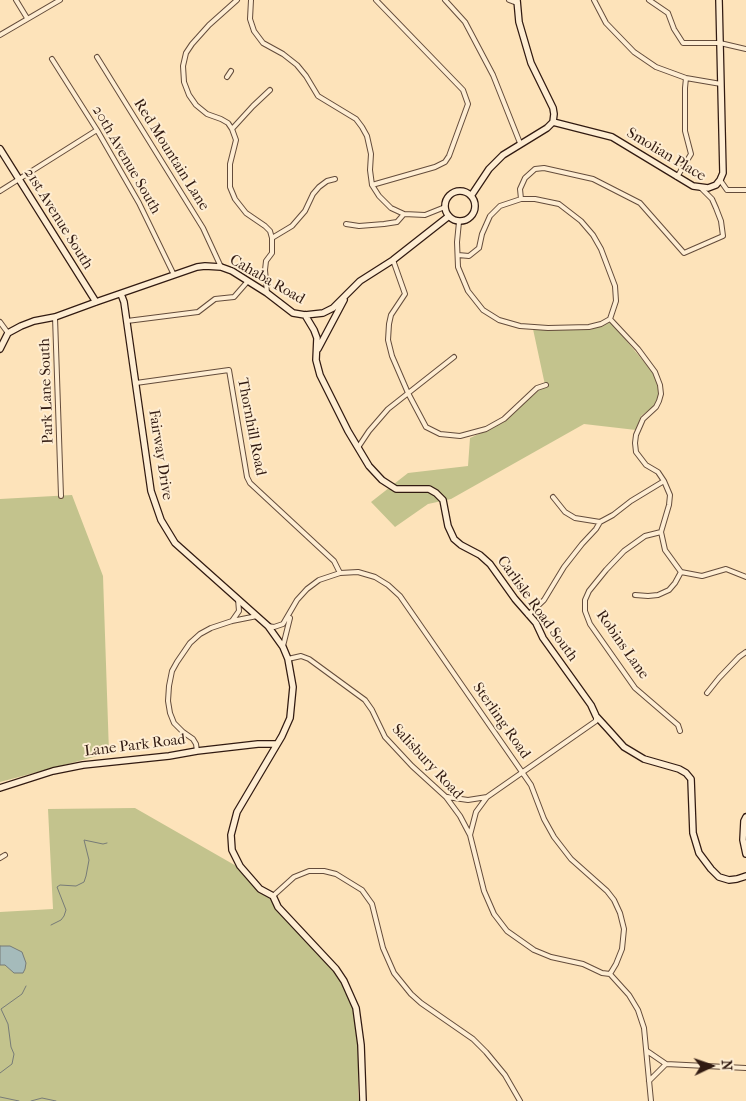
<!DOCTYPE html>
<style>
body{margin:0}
#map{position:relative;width:746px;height:1101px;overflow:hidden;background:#fde3ba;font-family:"IM FELL French Canon",serif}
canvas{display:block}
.north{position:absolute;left:686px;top:1041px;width:50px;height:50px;-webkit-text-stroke:4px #feedd2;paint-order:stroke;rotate:87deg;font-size:14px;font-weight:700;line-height:20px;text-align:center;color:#311a11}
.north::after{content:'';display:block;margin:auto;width:18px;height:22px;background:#311a11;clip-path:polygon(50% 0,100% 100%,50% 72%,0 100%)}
</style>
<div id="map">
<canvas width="746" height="1101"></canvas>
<div class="north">N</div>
</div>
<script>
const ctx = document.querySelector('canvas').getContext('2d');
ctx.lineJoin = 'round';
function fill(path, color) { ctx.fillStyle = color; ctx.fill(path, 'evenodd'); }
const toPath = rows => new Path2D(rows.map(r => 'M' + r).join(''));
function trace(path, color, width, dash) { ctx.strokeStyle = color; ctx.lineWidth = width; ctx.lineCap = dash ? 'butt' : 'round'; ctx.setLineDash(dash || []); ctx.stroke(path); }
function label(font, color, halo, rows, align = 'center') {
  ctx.font = font + ' "IM FELL French Canon",serif'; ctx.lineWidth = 4; ctx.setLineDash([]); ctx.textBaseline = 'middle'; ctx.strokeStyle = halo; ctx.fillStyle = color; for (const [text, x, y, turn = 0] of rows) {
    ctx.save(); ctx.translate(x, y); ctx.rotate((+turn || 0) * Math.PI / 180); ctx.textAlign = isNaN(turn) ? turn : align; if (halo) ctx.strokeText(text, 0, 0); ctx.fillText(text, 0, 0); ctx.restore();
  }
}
fill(toPath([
 [611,322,654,374,659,386,659,397,654,406,641,416,636,430,584,424,451,499,428,504,395,527,371,502,408,473,468,466,470,438,490,429,505,420,545,385,533,329,590,330],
 [72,495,103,576,109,753,0,782,0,499],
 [135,808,238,867,271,898,334,971,342,982,353,1009,359,1045,358,1094,359,1101,0,1101,0,912,53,909,48,809]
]), '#c3c38d');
const water = toPath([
 [0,946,10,946,22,952,26,963,25,969,23,973,14,973,5,965,0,965,0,946]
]);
fill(water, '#a5bbbb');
trace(water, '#777b77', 1);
trace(toPath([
 [51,925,61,920,64,916,66,910,57,887,60,885,76,886,84,882,86,876,89,860,84,840,103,844,107,843],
 [0,1073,12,1064,14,1054,11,1047,8,1024,1,1009,22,994,26,986],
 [0,1097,19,1101],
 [31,1101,42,1098,56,1101]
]), '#777b77', 1);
const street = toPath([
 [16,0,27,18],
 [237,0,209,25,192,44,186,53,183,66,184,82,189,95,196,105,207,114,221,119,228,123,232,129,236,140,230,164,230,187,235,199,246,213,265,226,270,231,272,238,272,253,266,261,265,270,267,293],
 [251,0,250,19,254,31,263,43,283,54,297,65,306,76,318,96,356,119,362,127,367,136,371,154,370,170,372,185,379,196,391,208,404,214,425,215,445,207],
 [445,0,465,22,493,75,520,143],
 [509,0,517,3],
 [594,0,606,23,634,52,656,67,686,78,721,84],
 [649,0,668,13,674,29,683,43,720,43,746,49],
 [0,35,60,0],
 [97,57,203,228,221,267],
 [52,59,97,130,139,203,174,275],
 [227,77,231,71],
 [232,129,253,106,270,90],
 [677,177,691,154,685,131,685,88,686,78],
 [720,180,727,190,746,190],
 [372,185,435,167,445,162,449,156,468,104,463,90,376,0],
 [0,191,97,130],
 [521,199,520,189,525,178,535,169,544,168,593,179,640,203,684,253,723,236,721,221,716,208,712,199,701,188],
 [459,222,457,242,458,267,468,291,483,310,499,320,520,326,548,328,589,327,601,324,610,319],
 [346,224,359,226,384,224,397,222,404,214],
 [272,238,292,226,305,211,313,194,319,187,327,181,335,179],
 [458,255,469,256,479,248,482,234,490,216,500,206,521,199,535,199,559,204,581,221,593,235,601,249,615,286,616,301,610,319],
 [393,260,405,294,391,315,389,324,388,340,392,356,408,393,426,427,440,434,460,436,486,429,504,419,537,388,546,385],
 [55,317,61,496],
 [610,319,638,349,655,372,660,385,661,394,659,401,656,407,643,419,636,435,635,443,636,452,646,465,658,472,664,481,670,495,669,505,661,532,665,550,681,572,702,576,726,569,746,577],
 [127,321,198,312,215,299,234,297,248,281],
 [0,322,8,333],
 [136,383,229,370,247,477,250,483,334,561,340,573],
 [359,446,369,431,388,409,454,357],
 [553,497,565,512,575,518,600,522],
 [661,532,645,536,624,551,606,570,589,591,585,600,585,611,590,624,635,688,678,725,680,731],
 [635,595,648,596,658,595,669,590,675,583,681,572],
 [528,615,544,600,564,567,582,544,596,529,600,522,613,515,631,501,664,481],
 [232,621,239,611,238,599],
 [268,626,274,627,283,624,297,600,307,589,319,580,340,573,358,572,375,577,388,585,400,596,531,785,544,819,554,837,571,859,607,891,614,900,620,913,624,929,622,949,616,964,610,974],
 [283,646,290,618],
 [288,659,301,656,309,659,365,700,372,710,385,737,412,766,446,797,460,816,470,835,484,891,494,914,507,931,534,950,551,957,583,964,602,973,610,974,629,995,638,1010,644,1028,651,1101],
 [707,693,719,678,739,657,746,652],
 [197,751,196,744,193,739,183,732,174,723,170,713,168,701,169,686,172,671,177,662,190,643,200,634,211,628,232,621,257,616],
 [447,797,468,800,487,797],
 [470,835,476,812,487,797,596,721,596,716],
 [0,858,5,855],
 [273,896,294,877,309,871,324,871,336,874,362,890,372,904,383,948,394,973,411,994,421,1003,473,1039,486,1052,505,1075,520,1101],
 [647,1051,666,1064,746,1068],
 [649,1081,666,1064]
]);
const secondary = toPath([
 [553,122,612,137,693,186,708,188,716,185,720,180,723,173,719,0],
 [0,149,96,302],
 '445 206a15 15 0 1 1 30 0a15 15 0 1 1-30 0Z',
 [471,196,489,169,503,155,547,128,553,122,554,114,553,108,531,63,519,22,517,0],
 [121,294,124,302,151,491,161,520,175,543,268,626,283,647,288,659,293,687,290,718,282,736,237,812,231,835,232,850,240,866,260,889,273,896,278,907,336,969,344,981,356,1008,361,1045,363,1101],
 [305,315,314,330,317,338,316,360,320,375,348,431,369,466,382,480,396,489,429,489,436,493,443,500,448,526,454,539,461,545,480,555,490,564,515,599,536,623,543,638,591,705,596,716,607,728,624,747,644,759,679,769,686,773,691,779,693,833,699,853,711,869,719,877,729,880,737,879,746,876],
 [0,349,8,333,21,326,34,321,55,317,96,302,197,267,205,266,221,267,232,271,267,293,293,313,305,315,323,313,333,308,360,281,393,260,449,216],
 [318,349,344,300],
 [0,788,53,771,83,765,169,756,197,751,258,744,276,744],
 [746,817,744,821,743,840,746,854]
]);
trace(street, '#644c3b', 6);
trace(secondary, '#311a11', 8);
trace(street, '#feedd2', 4);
trace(secondary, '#feedd2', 5.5);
label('15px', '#311a11', '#feedd2', [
 ["Red Mountain Lane",171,155,58],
 ["Smolian Place",666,155,31],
 ["20th Avenue South",126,160,60],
 ["21st Avenue South",58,219,58],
 ["Cahaba Road",267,280,30],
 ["Park Lane South",47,391,-92],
 ["Thornhill Road",251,427,79],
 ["Fairway Drive",160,455,81],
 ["Carlisle Road South",537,609,54],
 ["Robins Lane",622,645,55],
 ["Sterling Road",501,721,55],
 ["Lane Park Road",135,746,-7],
 ["Salisbury Road",427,762,47]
]);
</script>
